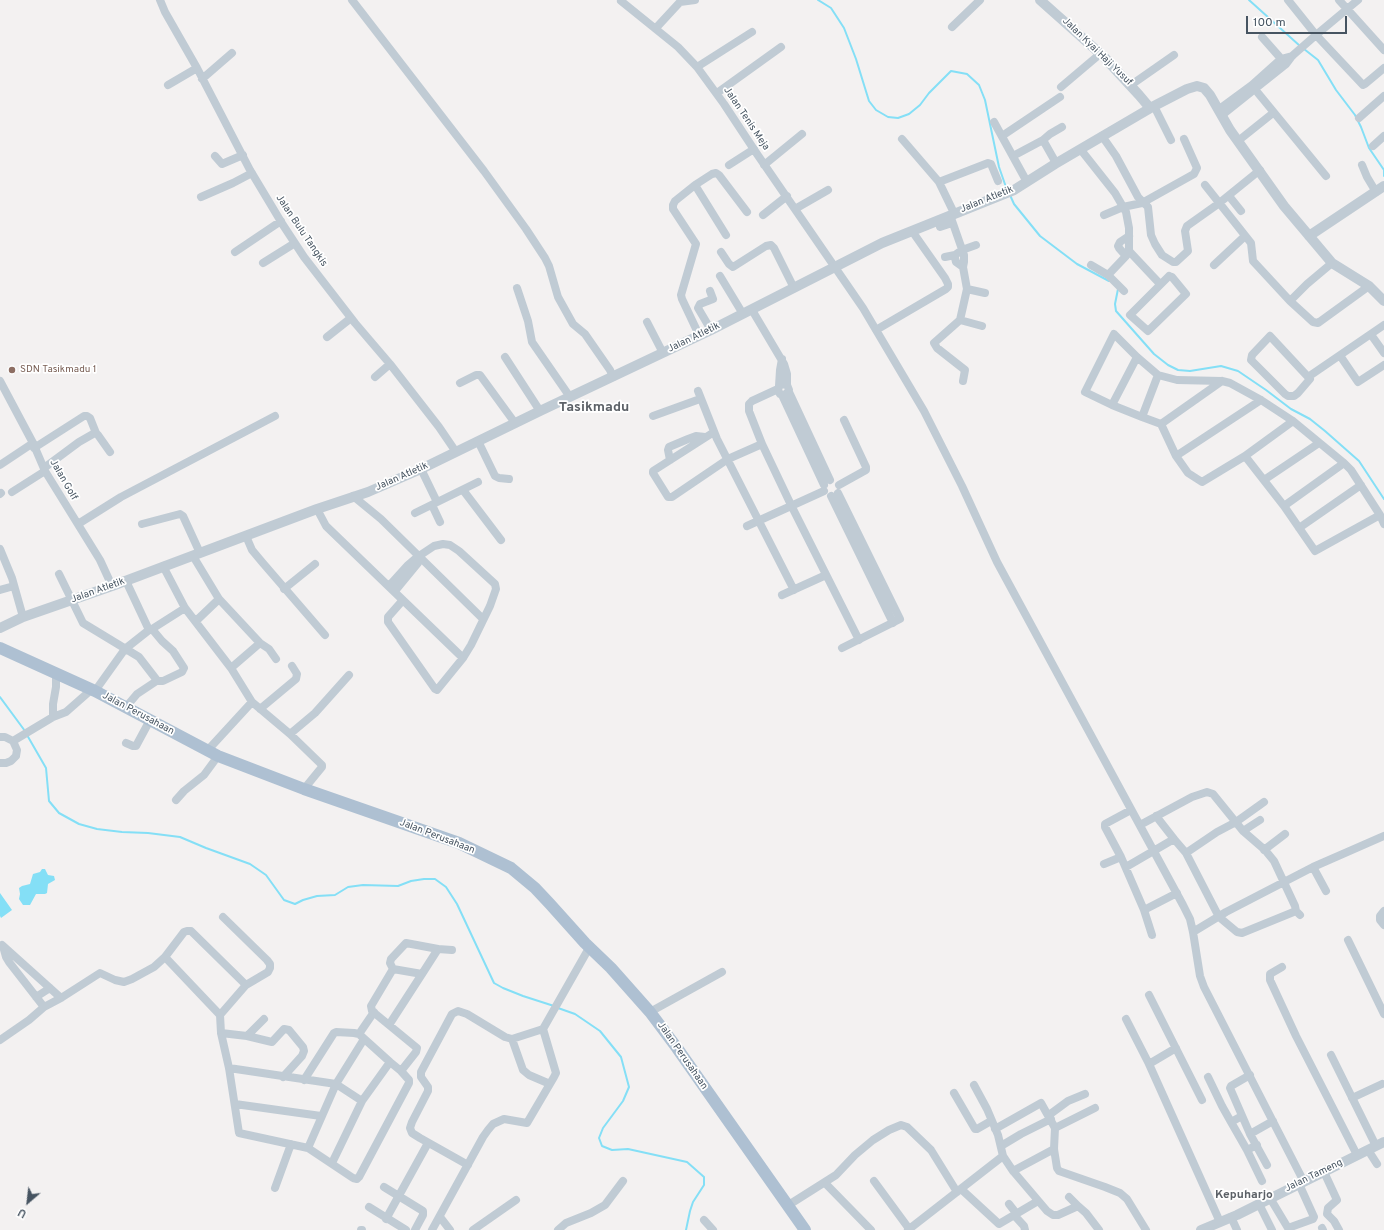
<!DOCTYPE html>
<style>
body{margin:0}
#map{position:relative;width:1384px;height:1230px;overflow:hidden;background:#f3f1f1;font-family:Overpass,sans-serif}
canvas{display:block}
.north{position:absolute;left:8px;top:1182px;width:40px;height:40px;-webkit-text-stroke:3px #fff;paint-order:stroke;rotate:208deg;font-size:11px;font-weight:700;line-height:16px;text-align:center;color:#465461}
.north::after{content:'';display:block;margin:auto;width:14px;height:18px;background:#465461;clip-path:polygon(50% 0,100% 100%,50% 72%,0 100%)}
.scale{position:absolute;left:1246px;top:16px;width:101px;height:18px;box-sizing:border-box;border:2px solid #465461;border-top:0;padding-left:5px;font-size:12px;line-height:14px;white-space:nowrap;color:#465461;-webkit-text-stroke:3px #fff;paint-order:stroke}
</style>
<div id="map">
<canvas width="1384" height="1230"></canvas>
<div class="north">U</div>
<div class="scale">100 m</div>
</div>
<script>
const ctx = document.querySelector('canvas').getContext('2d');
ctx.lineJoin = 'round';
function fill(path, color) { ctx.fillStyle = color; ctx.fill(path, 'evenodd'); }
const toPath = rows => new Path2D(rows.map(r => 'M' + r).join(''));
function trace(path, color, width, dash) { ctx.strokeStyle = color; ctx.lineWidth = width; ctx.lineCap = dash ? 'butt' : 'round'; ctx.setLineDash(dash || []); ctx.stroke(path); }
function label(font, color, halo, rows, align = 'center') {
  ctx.font = font + ' Overpass,sans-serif'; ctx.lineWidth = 3.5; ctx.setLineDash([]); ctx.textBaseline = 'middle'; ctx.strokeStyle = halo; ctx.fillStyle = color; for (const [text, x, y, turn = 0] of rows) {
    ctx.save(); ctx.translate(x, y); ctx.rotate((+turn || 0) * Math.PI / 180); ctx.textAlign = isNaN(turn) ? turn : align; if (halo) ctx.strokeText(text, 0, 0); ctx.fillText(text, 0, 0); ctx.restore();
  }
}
fill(toPath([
 [42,869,45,869,48,875,54,876,55,880,48,884,47,893,45,894,36,894,30,905,23,905,19,899,20,894,19,888,22,886,30,884,33,874,40,872],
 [0,893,12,910,1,918,0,916]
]), '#84dff6');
trace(toPath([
 [818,0,831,8,844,28,856,59,869,101,876,110,888,117,898,118,909,114,920,105,929,93,951,71,967,74,979,85,985,100,999,167,1007,190],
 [1249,0,1300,46],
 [1304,49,1318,60,1336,90,1355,115,1361,127,1369,148,1384,170,1384,176],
 [1010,195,1014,204,1040,236,1077,264,1109,281],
 [1118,289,1115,304,1116,311,1154,354,1168,365,1178,370,1190,371,1221,366,1238,371,1266,390,1291,409,1310,419,1325,431,1359,461,1384,499],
 [0,697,25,731],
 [27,735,46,768,49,801,59,813,79,824,97,829,122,832,148,833,180,837,206,848,250,864,266,875,284,900,295,904,303,900,317,896,335,895,348,887,363,885,398,886,411,881,424,879,435,879,446,887,457,904,494,983,503,988,523,996,554,1006],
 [558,1008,575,1014,600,1031,621,1057,629,1087,623,1101,603,1128,599,1138,602,1146,612,1150,628,1149,687,1162,704,1177,704,1185,693,1202,690,1211,686,1230]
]), '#84dff6', 2);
trace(toPath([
 [160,0,165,12,197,68,250,170,283,225,304,257,355,323,390,364,439,427,456,452],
 [352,0,484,171,526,229,545,258,549,266,558,297,573,324,585,334,610,370,613,377],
 [1288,0,1316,35,1363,85,1365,84,1384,68],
 [1339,0,1384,50],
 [621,1,678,47,697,67,724,104,757,154,863,308,924,411,962,486,997,562,1183,905,1190,919,1193,932,1200,976,1204,987,1304,1182],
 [952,27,980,0],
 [656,28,680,2,695,0],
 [1262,37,1284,62],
 [697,67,752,32],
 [202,79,232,53],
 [168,85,197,68],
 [1131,85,1174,55],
 [1061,87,1100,54],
 [717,93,781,47],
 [1258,93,1326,176],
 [1154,106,1171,140],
 [1218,110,1252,85,1281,59,1292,56],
 [1222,115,1286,64,1292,56,1316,35,1358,0],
 [1359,118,1384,96],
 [994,122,1027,182],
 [1002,136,1060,97],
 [1102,136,1116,156,1138,197,1148,207,1151,235,1155,244,1162,255,1173,262,1176,262,1188,251,1185,231,1187,226,1218,204,1260,170],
 [902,139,939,182,954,213],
 [1043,140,1050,134,1062,127],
 [1238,141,1273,113],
 [1373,146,1384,136],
 [1081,150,1115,193,1126,212,1129,228,1129,251,1126,256,1108,275,1124,291],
 [215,156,222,164,243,155],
 [1013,156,1043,140,1056,163],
 [729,165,754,149],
 [764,165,802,134],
 [1362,165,1367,177,1376,192],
 [939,182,988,163,991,164,998,181],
 [695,185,712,174,716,173,719,175,747,212],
 [1205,185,1251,243,1253,261,1290,301,1313,322,1318,323,1369,286],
 [1229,196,1241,211],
 [201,197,233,183,252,173],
 [795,209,828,190],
 [763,215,787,196],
 [950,215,964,255,964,262,963,267,967,289,960,320,934,343,937,348,965,370,963,381],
 [1104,215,1123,207,1142,203,1194,174,1197,168,1184,139],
 [940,227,952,223],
 [1129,251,1160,284],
 [235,252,281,221],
 [721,252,729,264,733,267,766,246,771,245,774,248,794,288],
 [1126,256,1119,248,1118,246,1120,242,1129,236],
 [945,257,955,255],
 [263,263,295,243],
 [1091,265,1108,275],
 [1214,265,1245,236],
 [963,267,956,262,955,258,955,255,962,250,976,245],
 [720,276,743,314],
 [1169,276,1172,277,1186,294,1148,331,1130,315,1169,276],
 [517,288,528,321,532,342,570,397],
 [967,289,985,293],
 [710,291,713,299,700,304,698,308,711,330],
 [1290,301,1307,284,1332,263],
 [752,310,784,364,787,374,787,385,789,390,786,395,780,394,778,391,779,386,783,384,787,385],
 [960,320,982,326],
 [647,322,663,353],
 [876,330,946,289,948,287,948,284,945,278,912,231],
 [699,335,682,299,681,295,696,244,673,209,673,205,675,201,695,185,726,235],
 [1270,336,1310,379,1298,393,1294,396,1288,396,1285,394,1251,360,1252,355,1270,336],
 [1372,336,1384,353],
 [327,337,351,318],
 [505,357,540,411],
 [1137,357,1112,405,1142,417],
 [1341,357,1358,382,1384,365],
 [1158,375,1142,417,1161,424],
 [375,377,390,364],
 [1308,377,1384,325],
 [0,381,33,443,45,471,100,560,112,586],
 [460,383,476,375,480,375,515,423],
 [779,386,780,370,782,359],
 [778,389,752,401,749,404,749,411,762,444,792,507,859,640],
 [698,391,717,439,794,590],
 [789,392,830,480],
 [782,395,824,485],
 [1261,400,1176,456,1188,473,1202,482,1245,456,1284,506,1315,551,1380,515],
 [1112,405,1085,392,1114,334,1137,357,1158,375,1177,380,1222,381,1230,383,1261,400,1293,421,1344,463,1351,470,1380,515,1384,524],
 [653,416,700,399],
 [714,432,653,471,653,473,668,497,672,497,728,459,762,444],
 [478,441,495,476,499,478,509,479],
 [34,448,84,416,87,416,90,418,96,433],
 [1176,456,1161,424,1222,381],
 [1245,456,1293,421],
 [670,460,668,450,669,447,688,439,696,436,705,437],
 [0,465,33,443],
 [44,468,79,442,93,434,96,433,98,435,110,452],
 [421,469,437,502],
 [1264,480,1319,443],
 [839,485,866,470,866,467,844,420],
 [463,490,501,540],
 [12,492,45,471],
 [838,493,900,619,842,648],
 [0,494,1,493],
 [353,496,381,519,483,619],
 [831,496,893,623],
 [432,505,440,522],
 [1284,506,1344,463],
 [317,509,326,526,463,658],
 [415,513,478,482],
 [78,524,121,497,275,416],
 [142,524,180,514,183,516,200,553],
 [747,526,824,491],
 [1299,528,1361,485],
 [246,536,252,550,262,562,325,635],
 [0,549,12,578,23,617],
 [193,556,219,599,260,643,269,649,276,659],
 [163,566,185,608,231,668,252,702,290,734,322,765,322,767,304,789],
 [59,574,83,623,139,657,156,679,155,682,137,694,126,707],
 [126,581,149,630],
 [389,586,408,565,415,559,419,558],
 [284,589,315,564],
 [0,590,14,586],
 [395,591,418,563,422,554,434,546,443,544,450,545,459,551,495,584,496,589,490,606,471,645,463,658,437,690,435,689,388,622,388,617,403,600],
 [782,595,826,575],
 [196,621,219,599],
 [152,629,162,641,173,651,184,668,182,672,163,681,157,681],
 [231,668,260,643],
 [95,691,125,649,149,630,152,629,185,608],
 [260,709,296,679,297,674,292,666],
 [53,717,53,704,56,687,56,673],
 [290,734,315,713,349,675],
 [0,737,5,737,13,741,17,750,16,756,11,761,6,763,0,763],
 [13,741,53,717,66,712,91,690],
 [126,743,133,746,136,746,150,720],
 [207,751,252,702],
 [176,800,184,791,204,775,218,756],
 [1131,810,1105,824,1105,827,1121,857,1144,910,1177,893],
 [1156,816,1174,839],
 [1140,825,1192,797,1207,792,1213,794,1243,831,1265,850,1274,861,1295,906,1296,911,1300,915],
 [1243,831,1260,820],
 [1264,850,1285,834],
 [1186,853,1217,832,1236,822,1264,802],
 [1104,864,1121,857],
 [1126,867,1174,839,1186,853,1219,917,1237,932,1242,933,1296,911],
 [1313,867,1326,891],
 [1144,910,1152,935],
 [1384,911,1380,916,1380,920,1384,925],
 [1193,932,1226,912,1313,867,1384,836],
 [1348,940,1384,1014],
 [2,945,61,998,44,1007],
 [165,957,220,1015,221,1033,229,1068,239,1133,308,1148,353,1178,357,1179,359,1177,409,1083,409,1080,401,1071,416,1052,417,1048,372,1011,371,1006,393,969,422,974,438,949,452,950],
 [1282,967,1270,974,1270,980,1296,1036,1357,1155],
 [393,969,390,963,391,959,406,943,438,949],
 [1149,995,1202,1100],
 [36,997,50,988],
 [61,998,100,973,115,980,124,982,132,979,154,967,165,957,184,932,187,931,191,931,246,985,268,972,270,968,270,964,267,960,223,917],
 [650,1012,722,972],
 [220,1015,246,985],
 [1126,1019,1149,1064,1220,1222],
 [389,1025,422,974],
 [221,1033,247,1036,272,1042,284,1029,289,1030,303,1047,304,1051,302,1056,283,1077],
 [360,1035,390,1062],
 [247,1036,264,1019],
 [512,1039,523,1070,529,1075,550,1084],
 [0,1040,29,1020,44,1007,9,962,6,957,3,946],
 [1331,1055,1376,1146],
 [1149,1064,1176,1048],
 [229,1068,336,1084,362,1101],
 [1250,1075,1231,1086,1230,1088,1250,1134,1273,1121],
 [1208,1077,1222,1106,1231,1122],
 [304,1080,334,1033,336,1032,354,1033,359,1034,374,1012],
 [974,1085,987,1109,998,1135,1003,1156],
 [954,1093,975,1129,977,1129,991,1121],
 [1352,1098,1382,1084],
 [235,1104,321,1116],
 [1049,1115,1068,1101,1085,1094],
 [1242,1116,1231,1122,1247,1150],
 [1055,1128,1095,1108],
 [995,1129,1041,1103,1055,1128,1054,1149,1057,1168,1059,1171,1105,1187,1120,1193,1127,1199,1146,1230],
 [1250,1134,1267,1165],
 [1257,1145,1247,1150,1262,1181],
 [1001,1146,1021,1134,1051,1119],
 [308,1148,336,1084,364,1039],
 [1368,1150,1377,1164],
 [332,1163,362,1101,390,1062,401,1071],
 [468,1165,420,1138,412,1133,410,1128,412,1122,428,1091,428,1087,421,1077,421,1072,452,1014,458,1011,467,1014,505,1037,512,1039,543,1029,589,948],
 [1013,1171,1054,1149],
 [1324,1172,1337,1200,1328,1208,1327,1214,1334,1221,1339,1230],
 [874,1181,910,1230],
 [825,1183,871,1230],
 [384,1187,423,1211,423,1215,415,1230],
 [275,1188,291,1144],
 [961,1189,999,1224,1038,1201],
 [1069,1197,1078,1206],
 [1270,1198,1288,1228,1313,1219,1314,1217,1299,1184],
 [1009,1204,1016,1213],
 [1259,1204,1272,1230],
 [787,1206,836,1175,855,1155,873,1140,889,1130,901,1125,907,1127,931,1150,957,1192],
 [369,1207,406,1230],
 [1014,1215,1024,1226,1025,1230],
 [440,1217,450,1230],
 [1231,1217,1237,1230],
 [386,1219,428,1143],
 [704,1220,713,1230],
 [1322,1228,1323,1230],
 [361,1230,362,1230],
 [432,1230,483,1137,488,1130,493,1124,504,1119,527,1123,554,1077,556,1073,543,1029],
 [473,1230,516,1200],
 [558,1230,566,1223,591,1213,605,1205,623,1181],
 [908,1230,1003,1156,1013,1171,1047,1211,1053,1215,1058,1215,1078,1206,1086,1213,1099,1230]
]), '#c0cbd4', 8);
trace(toPath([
 [1040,0,1104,57,1139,95,1150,108],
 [1309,236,1384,186],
 [0,628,23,617,112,586,317,509,368,492,421,469,540,411,711,330,882,243,1014,190,1055,164,1154,106,1187,89,1197,86,1204,88,1210,95,1230,130,1284,206,1332,263,1369,286,1384,301],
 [1201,1230,1237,1215,1384,1142]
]), '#c0cbd4', 10);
trace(toPath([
 [0,648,95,691,218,756,304,789,459,843,511,868,535,888,550,904,585,943,611,968,650,1012,677,1048,805,1230]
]), '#aec0d2', 12);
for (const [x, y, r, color] of [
 [12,370,4,"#8d6e63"]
]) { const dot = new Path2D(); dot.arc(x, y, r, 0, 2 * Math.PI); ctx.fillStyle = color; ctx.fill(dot); trace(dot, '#fff', 1.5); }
label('10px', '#465461', '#fff', [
 ["Jalan Kyai Haji Yusuf",1097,52,44],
 ["Jalan Tenis Meja",746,119,56],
 ["Jalan Atletik",987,200,-22],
 ["Jalan Bulu Tangkis",301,231,56],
 ["Jalan Atletik",694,338,-26],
 ["Jalan Atletik",402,477,-24],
 ["Jalan Golf",63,480,60],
 ["Jalan Atletik",98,591,-20],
 ["Jalan Perusahaan",138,714,28],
 ["Jalan Perusahaan",437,837,21],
 ["Jalan Perusahaan",682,1056,55],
 ["Jalan Tameng",1314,1176,-26]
]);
label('10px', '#785e54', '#fff', [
 ["SDN Tasikmadu 1",20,370]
], 'left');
label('bold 12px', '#5c6167', '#fff', [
 ["Kepuharjo",1244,1196]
]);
label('bold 14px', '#5c6167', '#fff', [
 ["Tasikmadu",594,408]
]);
</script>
